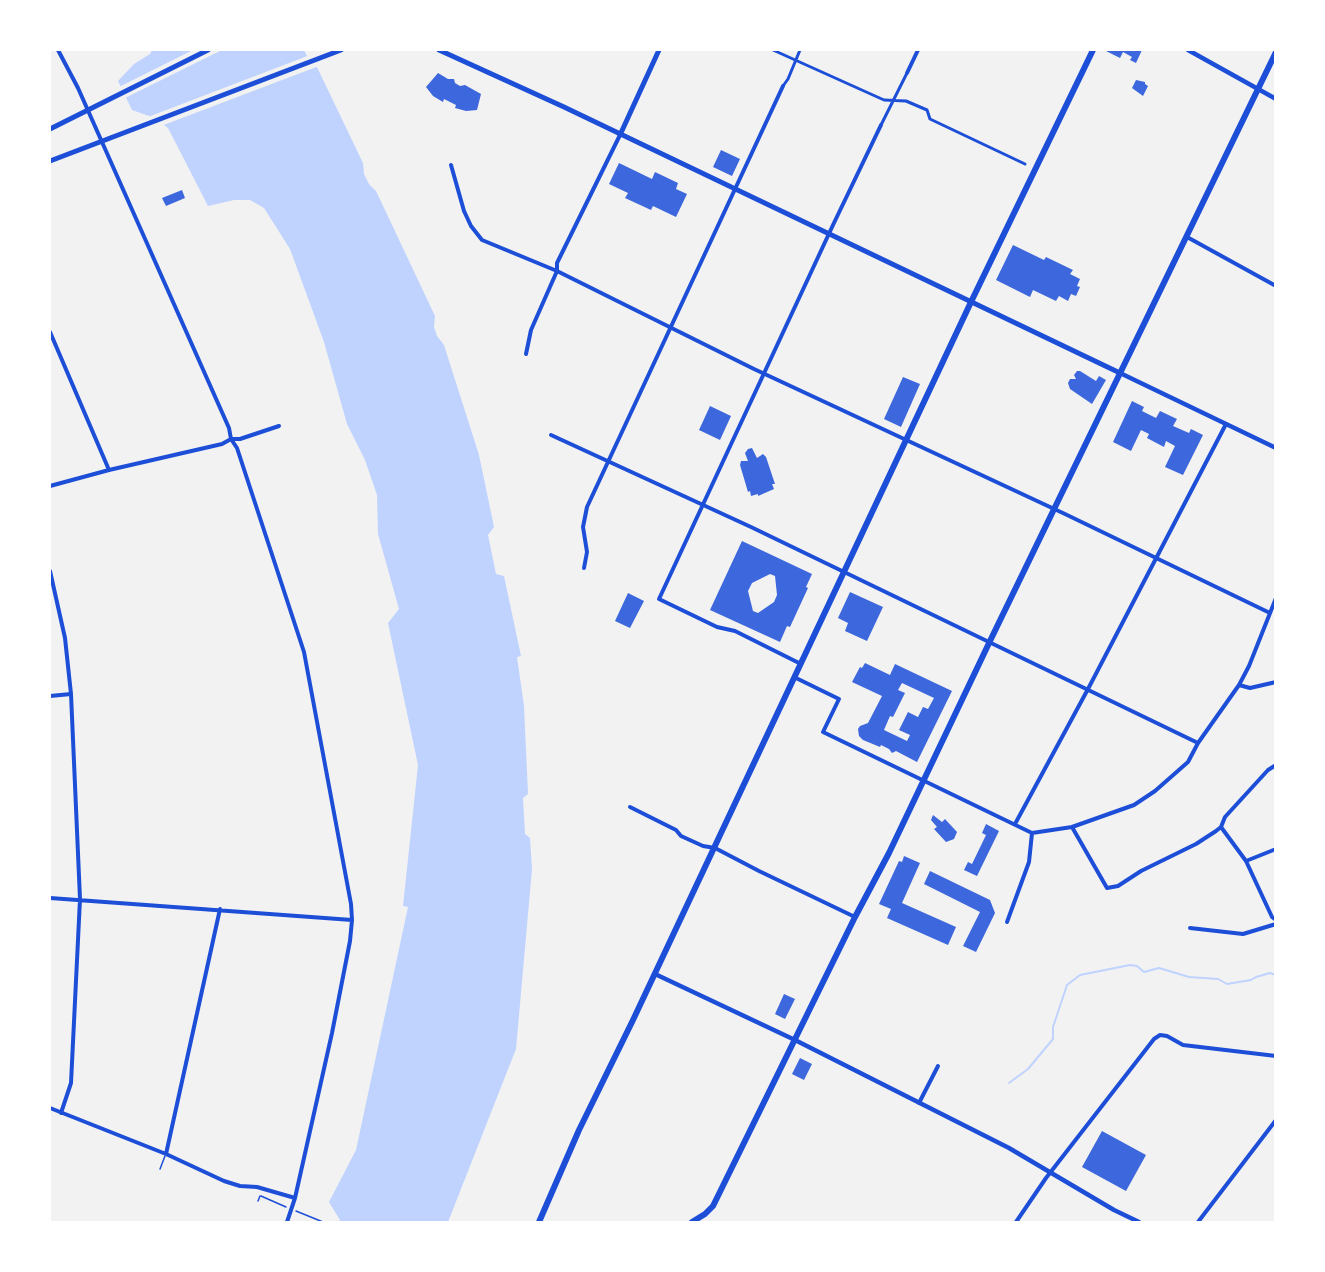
<!DOCTYPE html>
<style>
body{margin:0}
#map{position:relative;width:1325px;height:1272px;overflow:hidden;background:#f2f2f2;font-family:"DejaVu Sans",sans-serif}
canvas{display:block}
.frame{position:absolute;inset:0;border:51px solid #fff;pointer-events:none}
</style>
<div id="map">
<canvas width="1325" height="1272"></canvas>
<div class="frame"></div>
</div>
<script>
const ctx = document.querySelector('canvas').getContext('2d');
ctx.lineJoin = 'round';
function fill(path, color) { ctx.fillStyle = color; ctx.fill(path, 'evenodd'); }
const toPath = rows => new Path2D(rows.map(r => 'M' + r).join(''));
function trace(path, color, width, dash) { ctx.strokeStyle = color; ctx.lineWidth = width; ctx.lineCap = dash ? 'butt' : 'round'; ctx.setLineDash(dash || []); ctx.stroke(path); }
fill(toPath([
 [152,50,304,50,310,62,315,63,363,163,364,174,369,184,376,191,435,316,434,327,437,336,444,345,479,455,494,527,488,535,496,574,504,576,521,656,517,657,524,706,528,794,523,798,525,834,530,838,532,869,516,1049,448,1222,339,1222,340,1220,329,1202,356,1150,408,907,403,906,418,765,388,623,399,609,378,534,377,495,365,460,347,424,324,342,290,249,264,208,250,200,234,200,208,206,168,128,155,118,132,110,118,81,134,64,150,54]
]), '#bfd3fe');
fill(toPath([
 [193,50,222,50,123,99,117,88],
 [310,55,319,66,161,126,148,117]
]), '#f2f2f2');
trace(toPath([
 [1009,1083,1028,1069,1053,1039,1053,1027,1067,985,1080,975,1130,965,1137,966,1144,972,1159,968,1189,977,1218,979,1227,984,1251,980,1256,977,1270,973,1276,975]
]), '#bfd3fe', 2);
fill(toPath([
 [1107,50,1142,50,1136,63,1130,60,1132,57,1123,52,1120,58,1106,51],
 [438,73,448,79,454,79,455,83,460,86,465,85,481,94,477,110,466,111,455,108,456,105,444,99,443,102,433,96,426,87],
 [1136,80,1145,82,1145,84,1148,86,1143,96,1132,88],
 [721,150,740,159,732,176,713,167],
 [619,163,652,179,655,172,678,183,676,189,687,194,676,217,653,206,651,210,625,198,628,193,609,184],
 [182,190,185,198,166,206,162,198],
 [1013,245,1044,260,1046,257,1073,270,1070,274,1080,279,1077,286,1080,287,1076,296,1071,294,1068,301,1059,296,1056,301,1033,290,1030,297,996,280],
 [1077,371,1080,371,1096,381,1099,376,1106,380,1092,404,1070,389,1068,383,1070,379,1076,379,1074,375],
 [903,377,920,384,901,427,884,419],
 [1132,401,1144,407,1142,411,1156,418,1160,411,1177,419,1173,426,1189,433,1191,429,1203,435,1183,475,1165,467,1175,446,1166,441,1164,447,1147,438,1149,434,1141,430,1131,451,1113,442],
 [710,406,731,416,720,440,699,430],
 [752,448,757,458,763,454,766,457,775,484,772,484,774,489,758,496,758,494,751,496,750,491,748,492,740,465,741,461,748,461,745,453,748,449],
 [742,541,812,574,806,587,808,588,790,627,787,626,780,642,710,610],
 [770,574,775,576,777,595,774,602,758,613,753,611,748,591,752,583],
 [850,592,883,607,867,641,845,631,848,623,838,618],
 [628,593,644,601,630,628,615,621],
 [865,663,890,675,895,664,952,691,917,762,896,751,892,753,889,749,881,745,880,747,863,740,859,736,858,729,860,726,868,723,882,696,852,682,860,667,862,668],
 [902,683,934,698,928,709,923,707,918,717,908,712,899,730,910,735,907,741,884,730,890,716,893,717,905,693,898,690],
 [933,815,942,822,945,819,957,832,954,839,946,842,934,829,937,827,931,820],
 [986,824,999,831,977,876,964,870,968,862,972,864,986,835,982,833],
 [904,856,920,863,902,903,956,927,948,945,887,918,891,909,879,904,899,861,902,862],
 [930,871,990,900,995,913,976,952,963,946,980,912,924,884],
 [784,994,795,999,785,1019,775,1014],
 [800,1058,812,1064,804,1080,792,1074],
 [1102,1131,1146,1155,1126,1191,1082,1167]
]), '#3d67dc');
trace(toPath([
 [261,1196,286,1207],
 [258,1201,260,1196],
 [296,1211,323,1222]
]), '#1d4ed8', 1.5);
trace(toPath([
 [160,1169,165,1156]
]), '#1d4ed8', 1.5);
trace(toPath([
 [773,50,884,100,906,101,927,110,930,119,1025,164],
 [783,86,788,79,800,50],
 [881,125,907,73]
]), '#1d4ed8', 3);
trace(toPath([
 [58,50,78,88,229,428,231,439,237,448,304,652,351,904,352,920,350,941,332,1033,295,1198,287,1222],
 [907,73,918,50],
 [451,165,464,211,471,226,482,240,557,271,754,369,1065,514,1270,613],
 [1187,237,1276,286],
 [50,332,109,470],
 [526,354,531,330,557,271,557,263,620,135],
 [551,435,751,527,1198,743],
 [50,486,109,470,222,444,231,439,240,439,279,426],
 [584,568,587,552,583,527,587,507,783,86],
 [50,571,65,638,71,694,80,899,71,1083,61,1113],
 [801,664,735,631,717,627,659,599,833,225,881,125],
 [796,678,839,699,823,732,1032,833],
 [1239,685,1250,688,1276,682],
 [50,696,71,694],
 [630,807,676,830,681,836,703,846,715,848,759,871,855,917],
 [1015,824,1088,689,1226,424],
 [1072,827,1107,888,1118,886,1141,871,1196,844,1216,831,1221,827,1225,817,1268,770,1276,765],
 [1221,827,1246,861,1272,917,1276,920],
 [1032,833,1072,827,1134,805,1155,791,1188,762,1198,743,1239,685,1249,666,1276,598],
 [1246,861,1276,849],
 [50,898,352,920],
 [1007,922,1029,862,1032,833],
 [1190,928,1243,934,1276,924],
 [919,1103,938,1066],
 [50,1108,166,1154,224,1181,240,1186,257,1187,295,1198],
 [166,1154,220,909],
 [1016,1222,1046,1178,1154,1039,1160,1035,1167,1036,1183,1045,1276,1056],
 [1198,1222,1276,1120]
]), '#1d4ed8', 4);
trace(toPath([
 [1188,50,1276,99],
 [1120,373,1276,448],
 [655,974,795,1040,1009,1148,1114,1210,1139,1222]
]), '#1d4ed8', 4.5);
trace(toPath([
 [439,50,564,107,1120,373],
 [50,129,208,50],
 [620,135,659,50],
 [50,161,341,50]
]), '#1d4ed8', 5);
trace(toPath([
 [539,1222,579,1130,633,1020,971,302,1093,50],
 [692,1222,705,1214,713,1206,855,917,889,853,990,641,1276,52]
]), '#1d4ed8', 6);
</script>
